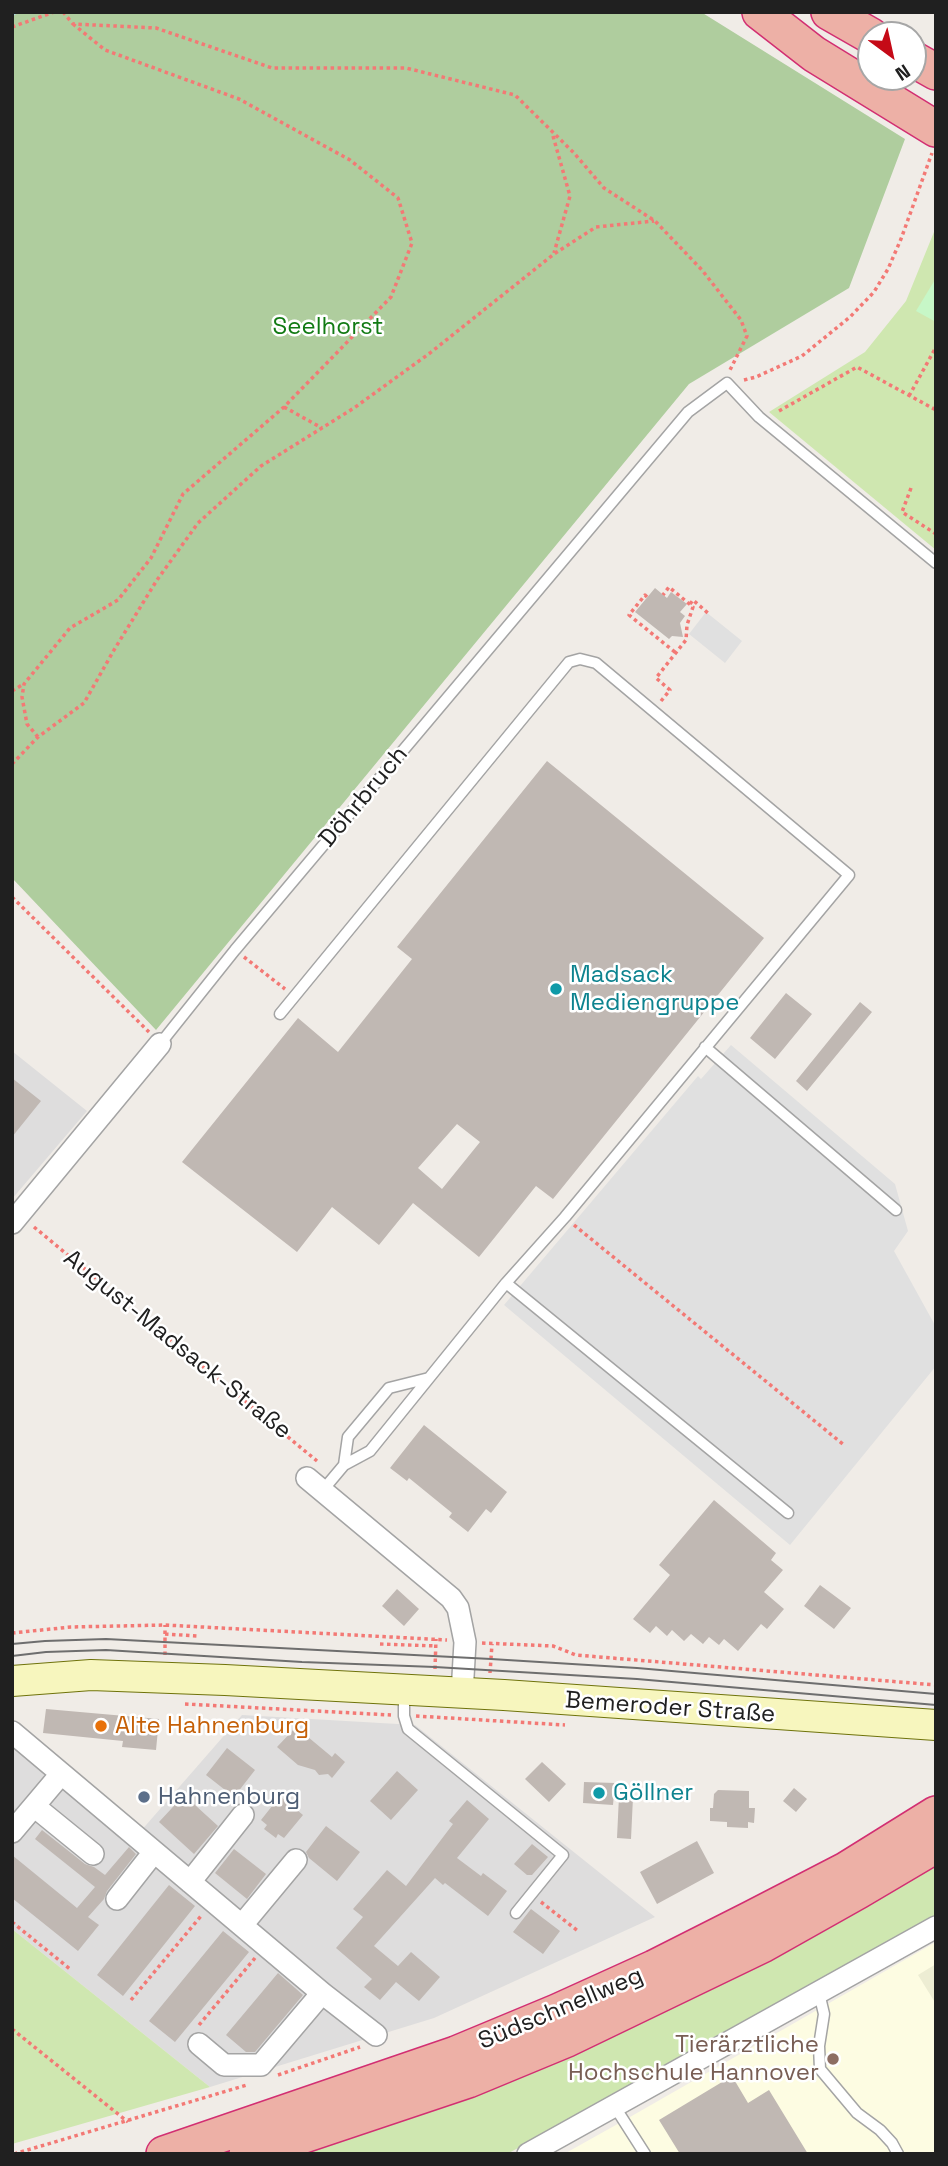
<!DOCTYPE html>
<meta charset="utf-8">
<style>
body{margin:0}
#map{position:relative;width:948px;height:2166px;overflow:hidden;background:#f0ece7;font-family:"Space Grotesk",sans-serif}
canvas{display:block}
.frame{position:absolute;inset:0;border:14px solid #202020;pointer-events:none}
.north{position:absolute;left:857px;top:21px;width:70px;height:70px;box-sizing:border-box;background:#fff;border:2px solid #a6a6a6;border-radius:50%;rotate:147deg;font-size:19px;font-weight:700;line-height:28px;text-align:center;color:#202020}
.north::after{content:'';display:block;margin:auto;width:24px;height:32px;background:#c50a17;clip-path:polygon(50% 0,100% 100%,50% 72%,0 100%)}
</style>
<div id="map">
<canvas width="948" height="2166"></canvas>
<div class="frame"></div>
<div class="north">N</div>
</div>
<script>
const ctx = document.querySelector('canvas').getContext('2d');
ctx.lineJoin = 'round';
function fill(path, color) { ctx.fillStyle = color; ctx.fill(path, 'evenodd'); }
const toPath = rows => new Path2D(rows.map(r => 'M' + r).join(''));
function trace(path, color, width, dash) { ctx.strokeStyle = color; ctx.lineWidth = width; ctx.lineCap = dash ? 'butt' : 'round'; ctx.setLineDash(dash || []); ctx.stroke(path); }
function label(font, color, halo, rows, align = 'center') {
  ctx.font = font + ' "Space Grotesk",sans-serif'; ctx.lineWidth = 5; ctx.setLineDash([]); ctx.textBaseline = 'middle'; ctx.strokeStyle = halo; ctx.fillStyle = color; for (const [text, x, y, turn = 0] of rows) {
    ctx.save(); ctx.translate(x, y); ctx.rotate((+turn || 0) * Math.PI / 180); ctx.textAlign = isNaN(turn) ? turn : align; if (halo) ctx.strokeText(text, 0, 0); ctx.fillText(text, 0, 0); ctx.restore();
  }
}
fill(toPath([
 [12,1051,87,1111,12,1199],
 [242,1715,415,1725,655,1917,434,2018,210,2087,12,1929,12,1739,133,1840]
]), '#dedddd');
fill(toPath([
 [936,1942,936,2154,564,2154,623,2121]
]), '#fdfce2');
fill(toPath([
 [936,1964,936,2004,918,1975]
]), '#ededd3');
fill(toPath([
 [936,227,936,550,769,412,865,352,906,301],
 [936,1861,936,1918,507,2154,301,2154],
 [12,1929,210,2087,12,2144]
]), '#cfe7b0');
fill(toPath([
 [12,12,701,12,905,139,849,288,689,384,156,1030,12,878]
]), '#afcd9e');
fill(toPath([
 [936,278,936,322,916,311]
]), '#c7f7c7');
fill(toPath([
 [706,612,742,641,725,663,689,634],
 [731,1045,895,1184,908,1231,894,1251,936,1327,936,1366,790,1545,504,1305,698,1076,701,1079]
]), '#e0e0e0');
trace(toPath([
 [12,14,15,12]
]), '#aad3db', 5);
fill(toPath([
 [655,588,667,598,671,592,687,604,680,612,685,616,680,623,683,637,672,636,669,639,635,612],
 [547,761,764,938,553,1199,536,1186,479,1257,413,1203,379,1245,332,1207,297,1252,182,1162,298,1018,338,1052,412,959,397,947],
 [457,1124,480,1142,442,1189,418,1168],
 [786,993,812,1014,775,1059,750,1038],
 [860,1002,872,1012,807,1091,796,1081],
 [12,1078,41,1101,12,1137],
 [424,1425,507,1492,491,1513,486,1509,468,1532,449,1517,452,1513,409,1478,407,1481,390,1468],
 [714,1500,776,1553,771,1560,783,1570,764,1592,784,1609,767,1629,761,1624,738,1651,724,1639,719,1645,709,1637,703,1644,691,1634,684,1641,672,1630,667,1636,656,1626,650,1633,633,1619,670,1575,659,1565],
 [820,1585,851,1608,834,1629,804,1606],
 [397,1589,419,1609,404,1626,382,1606],
 [46,1709,159,1719,156,1750,122,1747,123,1741,43,1733],
 [296,1727,332,1757,335,1753,345,1762,332,1778,328,1774,319,1775,315,1770,298,1765,277,1747],
 [227,1748,255,1770,234,1797,206,1775],
 [542,1762,566,1784,549,1802,525,1779],
 [397,1771,418,1790,391,1820,370,1801],
 [584,1782,615,1783,613,1805,583,1803],
 [794,1788,807,1799,796,1812,783,1801],
 [718,1790,749,1791,749,1808,755,1808,754,1823,748,1822,748,1828,727,1827,727,1822,710,1821,710,1808,713,1808,714,1794],
 [184,1795,218,1826,194,1854,159,1822],
 [280,1796,303,1815,284,1838,278,1834,276,1838,264,1829,267,1825,261,1820],
 [619,1796,633,1797,631,1839,617,1838],
 [467,1800,489,1819,457,1858,481,1876,483,1873,507,1891,488,1916,445,1883,443,1885,435,1878,374,1946,398,1966,411,1952,440,1977,419,2001,396,1982,380,2000,364,1987,372,1979,336,1948,363,1917,353,1909,387,1870,406,1886,453,1824,449,1821],
 [326,1826,360,1852,337,1881,309,1858,306,1852],
 [42,1830,85,1864,94,1867,105,1875,129,1847,136,1854,107,1891,104,1899,88,1917,99,1925,78,1951,12,1898,12,1855,77,1908,95,1887,35,1839],
 [697,1841,714,1873,657,1904,640,1872],
 [532,1844,548,1857,532,1875,527,1875,514,1864],
 [234,1849,266,1874,247,1899,215,1873],
 [169,1885,195,1906,123,1996,97,1975],
 [531,1909,560,1931,543,1954,513,1932],
 [223,1931,249,1952,175,2042,149,2021],
 [278,1973,303,1995,255,2052,246,2052,226,2035],
 [732,2076,748,2103,769,2090,808,2154,680,2154,659,2120]
]), '#c0b8b3');
const service = toPath([
 [280,1014,569,662,580,659,596,663,849,875,565,1217,506,1283,370,1451,344,1465,323,1490],
 [160,1044,235,950,688,412,727,383,759,417,936,563],
 [705,1047,896,1210],
 [506,1283,788,1513],
 [344,1465,348,1437,389,1388,429,1378],
 [404,1691,404,1716,408,1729,563,1855,516,1913],
 [819,1993,824,2014,819,2046,820,2069,857,2113,880,2130,892,2143,898,2154],
 [615,2107,645,2154]
]);
const minor = toPath([
 [12,1223,160,1044],
 [307,1478,451,1598,458,1608,465,1642,462,1694],
 [12,1732,322,1993,261,2065,224,2065,199,2044],
 [34,1806,93,1854],
 [12,1832,61,1774],
 [190,1882,243,1815],
 [117,1899,154,1852],
 [242,1925,296,1860],
 [322,1993,376,2035],
 [528,2154,936,1927]
]);
const secondary = toPath([
 [12,1681,91,1675,225,1680,504,1695,936,1725]
]);
const trunk = toPath([
 [760,12,814,54,936,129],
 [829,12,871,36],
 [913,59,936,72],
 [164,2154,456,2054,557,2012,654,1968,751,1919,846,1870,936,1814],
 [247,2154,468,2080,567,2039,762,1945,858,1891,936,1845]
]);
trace(service, '#a4a4a4', 13);
trace(minor, '#a4a4a4', 24);
trace(secondary, '#6f730b', 32);
trace(trunk, '#d22f72', 38);
trace(toPath([
 [63,12,73,24,156,28,272,68,406,68,515,95,574,153,604,188,655,221,702,270,741,320,747,336,729,372],
 [12,27,54,12],
 [553,136,570,196,554,253],
 [744,380,756,377,802,356,850,317,874,292,888,269,901,239,932,153],
 [909,396,936,347],
 [284,407,322,428],
 [779,411,857,367,936,410],
 [911,488,902,512,936,534],
 [647,597,645,595,629,615,676,653],
 [690,604,693,600,709,614],
 [12,691,22,685],
 [661,701,670,690,656,678,686,640,687,625,693,607,669,587,663,595],
 [38,737,27,724,22,697,24,684,70,628,118,600,151,558,183,494,284,407,391,297,412,243,398,198,350,160,239,99,105,50,73,24],
 [12,764,38,737,84,703,114,650,157,580,198,523,261,466,354,408,430,353,554,254,596,227,654,221],
 [12,897,149,1032],
 [244,957,285,989],
 [574,1225,844,1445],
 [34,1227,317,1461],
 [12,1633,71,1627,165,1625,447,1640],
 [165,1634,197,1636],
 [482,1643,553,1646,576,1655,936,1685],
 [380,1644,436,1646],
 [165,1655,165,1625],
 [435,1669,436,1639],
 [490,1673,492,1644],
 [185,1704,391,1715],
 [416,1716,565,1725],
 [541,1902,578,1931],
 [12,1922,70,1969],
 [131,2000,201,1916],
 [199,2025,255,1958],
 [12,2029,128,2122],
 [278,2075,360,2047],
 [14,2154,247,2085]
]), '#f37975', 3.5, [3.5, 3.5]);
trace(service, '#fff', 10);
trace(minor, '#fff', 21);
trace(secondary, '#f7f6be', 30);
trace(trunk, '#edb0a6', 35);
trace(toPath([
 [12,1644,45,1641,106,1639,491,1659,637,1668,936,1694],
 [12,1656,46,1652,106,1650,302,1662,435,1667,637,1679,936,1705]
]), '#6e6e6e', 2);
for (const [x, y, r, color] of [
 [556,989,7,"#0f9aa8"],
 [101,1726,7,"#e8710a"],
 [599,1793,7,"#0f9aa8"],
 [144,1797,7,"#5c6f8a"],
 [833,2059,7,"#8d6e63"]
]) { const dot = new Path2D(); dot.arc(x, y, r, 0, 2 * Math.PI); ctx.fillStyle = color; ctx.fill(dot); trace(dot, '#fff', 2.5); }
label('24px', '#117a13', '#fff', [
 ["Seelhorst",328,327]
]);
label('24px', '#202020', '#fff', [
 ["Döhrbruch",364,797,-50],
 ["August-Madsack-Straße",177,1345,39],
 ["Bemeroder Straße",670,1708,4],
 ["Südschnellweg",561,2009,-23]
]);
label('24px', '#0d838f', '#fff', [
 ["Madsack",570,975],
 ["Mediengruppe",570,1003],
 ["Göllner",613,1793]
], 'left');
label('24px', '#c56008', '#fff', [
 ["Alte Hahnenburg",115,1726]
], 'left');
label('24px', '#4e5e75', '#fff', [
 ["Hahnenburg",158,1797]
], 'left');
label('24px', '#785e54', '#fff', [
 ["Tierärztliche",819,2045],
 ["Hochschule Hannover",819,2073]
], 'right');
</script>
